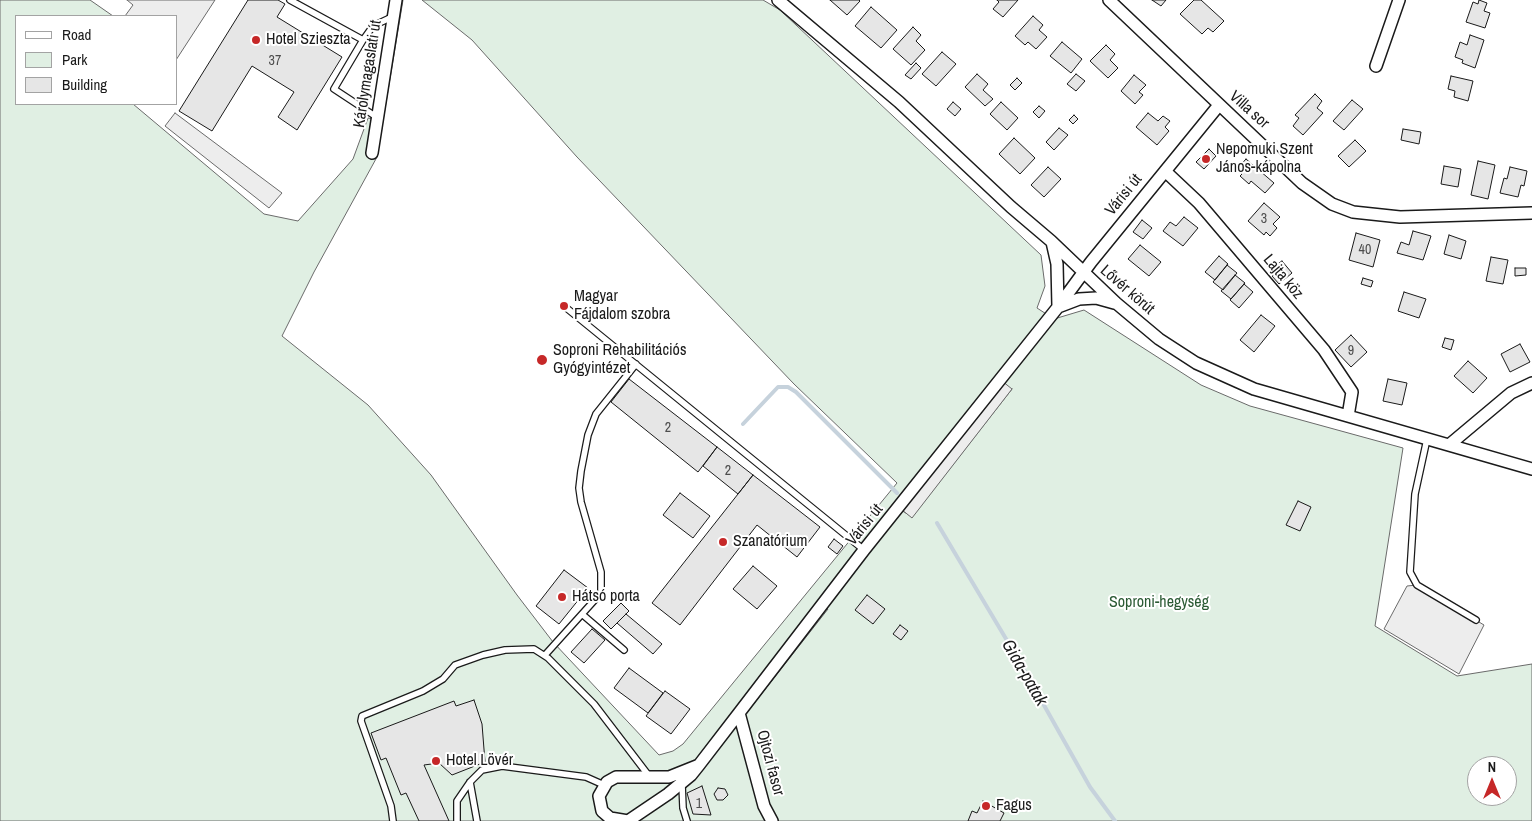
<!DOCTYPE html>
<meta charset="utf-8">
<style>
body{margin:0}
#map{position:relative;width:1532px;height:821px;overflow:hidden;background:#fff;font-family:"Archivo Narrow",sans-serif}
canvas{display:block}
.legend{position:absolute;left:15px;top:15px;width:162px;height:90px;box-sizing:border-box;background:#fff;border:1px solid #a3a3a3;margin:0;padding:6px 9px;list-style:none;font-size:15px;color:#1a1a1a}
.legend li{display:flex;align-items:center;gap:10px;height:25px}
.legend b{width:25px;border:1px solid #a3a3a3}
.north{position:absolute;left:1467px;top:756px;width:50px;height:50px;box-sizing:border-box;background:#fff;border:1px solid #a3a3a3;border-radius:50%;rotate:0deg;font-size:14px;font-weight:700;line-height:20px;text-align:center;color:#1a1a1a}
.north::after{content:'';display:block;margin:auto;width:18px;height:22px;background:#c62828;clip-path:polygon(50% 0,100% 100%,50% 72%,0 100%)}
</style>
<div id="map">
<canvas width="1532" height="821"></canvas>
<ul class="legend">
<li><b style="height:6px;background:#fff"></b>Road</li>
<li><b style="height:14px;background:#e0efe3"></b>Park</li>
<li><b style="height:14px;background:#e6e6e6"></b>Building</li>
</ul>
<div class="north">N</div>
</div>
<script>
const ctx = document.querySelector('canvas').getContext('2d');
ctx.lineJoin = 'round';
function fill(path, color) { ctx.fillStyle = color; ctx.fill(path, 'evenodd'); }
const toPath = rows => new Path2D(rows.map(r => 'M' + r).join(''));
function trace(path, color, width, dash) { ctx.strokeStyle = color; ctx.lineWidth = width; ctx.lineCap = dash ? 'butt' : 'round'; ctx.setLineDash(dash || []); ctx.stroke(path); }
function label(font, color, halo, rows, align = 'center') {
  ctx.font = font + ' "Archivo Narrow",sans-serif'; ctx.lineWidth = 4; ctx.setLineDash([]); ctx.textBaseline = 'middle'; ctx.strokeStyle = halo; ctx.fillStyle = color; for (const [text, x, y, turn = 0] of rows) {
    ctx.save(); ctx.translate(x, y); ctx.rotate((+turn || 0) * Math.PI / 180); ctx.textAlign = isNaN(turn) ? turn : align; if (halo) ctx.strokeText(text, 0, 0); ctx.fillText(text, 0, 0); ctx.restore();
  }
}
const green = toPath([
 [0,0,90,0,113,16,16,16,16,104,133,104,264,214,298,221,353,159,368,118,380,120,401,0,403,0,377,157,314,272,282,336,368,405,431,475,517,595,553,642,659,755,673,751,683,744,897,483,794,384,577,157,472,40,422,0,763,0,780,10,1041,255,1045,286,1037,308,1054,319,1084,310,1201,385,1250,406,1403,448,1375,626,1457,676,1532,664,1532,821,0,821,0,0],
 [1012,389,912,517,901,510,1012,389],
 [1477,766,1507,766,1507,796,1477,796,1477,766]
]);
fill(green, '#e0efe3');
trace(green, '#6a6a6a', 1);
const parking = toPath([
 [127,0,215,0,176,60,176,16,125,16,133,5,127,0],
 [175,113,282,193,269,208,165,126,175,113],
 [1002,381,1012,389,912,518,901,509,1002,381],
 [1417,585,1484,625,1459,674,1384,629,1407,586,1417,585],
 [823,606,828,609,752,706,747,703,823,606]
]);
fill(parking, '#ededed');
trace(parking, '#6a6a6a', 1);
trace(toPath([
 [743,424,778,387,788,387,796,392,897,493],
 [937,523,1018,659,1090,787,1115,821]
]), '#c6d2dc', 4);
const building = toPath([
 [248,0,278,0,285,4,277,17,342,57,297,130,278,117,294,92,252,66,212,131,179,111,248,0],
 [830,0,859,0,860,1,847,15,830,0],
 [997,0,1018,0,1003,17,993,9,999,2,997,0],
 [1152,0,1166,0,1161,6,1152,0],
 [1194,0,1201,0,1224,21,1213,32,1208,28,1202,34,1180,14,1194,0],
 [1479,0,1487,3,1484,11,1490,13,1485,28,1466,22,1473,2,1478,4,1479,0],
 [871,7,897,30,881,48,855,26,871,7],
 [1033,16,1043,25,1039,30,1047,37,1036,49,1028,42,1025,45,1015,36,1033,16],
 [913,27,921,35,916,41,925,50,911,65,893,49,913,27],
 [1470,35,1484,40,1475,68,1462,63,1463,60,1455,57,1460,42,1467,45,1470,35],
 [1062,42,1082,59,1071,73,1050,56,1062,42],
 [1106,45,1115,54,1110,60,1118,68,1108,78,1090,61,1106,45],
 [942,52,956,64,936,86,922,74,942,52],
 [916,63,921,68,911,79,905,75,916,63],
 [977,74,988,84,983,90,993,99,985,106,965,87,977,74],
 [1076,74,1085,81,1076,91,1067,84,1076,74],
 [1134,75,1146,85,1139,92,1143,95,1135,104,1121,91,1134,75],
 [1451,76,1473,81,1468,101,1454,97,1455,91,1448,89,1451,76],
 [1017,78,1022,83,1015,90,1010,85,1017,78],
 [1315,94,1322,101,1317,108,1323,113,1303,135,1293,126,1299,118,1295,115,1315,94],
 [1352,100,1363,109,1344,130,1333,121,1352,100],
 [953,102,961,109,955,116,947,109,953,102],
 [1001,102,1018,118,1007,130,990,114,1001,102],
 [1039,106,1045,111,1039,118,1033,112,1039,106],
 [1148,113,1158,121,1163,116,1170,121,1165,127,1169,131,1157,145,1136,127,1148,113],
 [1074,115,1078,119,1073,124,1069,120,1074,115],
 [1059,128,1068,135,1054,150,1046,142,1059,128],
 [1403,129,1421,132,1419,144,1401,140,1403,129],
 [1014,138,1035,158,1020,174,999,154,1014,138],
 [1355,140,1366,151,1349,167,1338,156,1355,140],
 [1209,149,1216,156,1204,169,1196,162,1209,149],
 [1246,159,1274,183,1265,193,1251,181,1249,184,1240,176,1242,174,1237,169,1246,159],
 [1478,161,1495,165,1488,199,1471,195,1478,161],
 [1444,166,1461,169,1458,187,1441,184,1444,166],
 [1048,167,1061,179,1044,197,1031,185,1048,167],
 [1510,167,1527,171,1524,186,1521,185,1518,197,1500,193,1504,178,1507,179,1510,167],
 [1264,203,1280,217,1273,224,1277,228,1270,236,1266,232,1264,235,1248,221,1264,203],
 [1184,217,1198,228,1183,246,1163,231,1170,222,1176,226,1184,217],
 [1142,220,1152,228,1143,239,1133,232,1142,220],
 [1413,231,1431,236,1423,260,1397,253,1401,242,1409,245,1413,231],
 [1356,233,1380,240,1373,267,1349,260,1356,233],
 [1449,235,1466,241,1461,259,1444,254,1449,235],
 [1140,245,1161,262,1149,276,1128,259,1140,245],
 [1219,256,1228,264,1215,280,1205,272,1219,256],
 [1491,257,1508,260,1503,284,1486,281,1491,257],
 [1282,261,1292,273,1279,284,1272,276,1280,270,1276,265,1282,261],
 [1227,265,1237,273,1223,290,1213,282,1227,265],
 [1515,268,1526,268,1526,275,1515,276,1515,268],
 [1235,275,1245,283,1231,299,1221,291,1235,275],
 [1363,278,1373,281,1371,287,1361,284,1363,278],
 [1244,284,1253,292,1239,308,1230,300,1244,284],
 [1404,292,1426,299,1419,318,1398,311,1404,292],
 [1261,315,1275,326,1254,352,1240,340,1261,315],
 [1351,335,1367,352,1351,367,1335,350,1351,335],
 [1445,338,1454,340,1451,350,1442,347,1445,338],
 [1520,344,1530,362,1510,372,1501,354,1520,344],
 [1468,361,1487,378,1473,393,1454,376,1468,361],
 [629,379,717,447,698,472,611,402,629,379],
 [1388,379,1407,383,1402,405,1383,401,1388,379],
 [717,447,753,475,738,494,703,466,717,447],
 [753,475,820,527,797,557,757,525,680,625,652,603,753,475],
 [680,493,710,516,693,538,663,515,680,493],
 [1298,501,1311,507,1300,531,1286,525,1298,501],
 [834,539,843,546,837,554,828,547,834,539],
 [753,566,777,586,757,609,733,589,753,566],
 [564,570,588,588,559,624,536,606,564,570],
 [867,595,885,609,873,624,855,610,867,595],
 [621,603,629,611,611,629,603,621,621,603],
 [626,614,662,644,653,654,617,623,626,614],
 [900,625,908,631,901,640,893,634,900,625],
 [592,629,605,640,584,663,571,652,592,629],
 [629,668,663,693,648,713,614,688,629,668],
 [665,691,690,709,671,734,646,716,665,691],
 [474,700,482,724,485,762,452,775,439,763,424,765,449,821,419,821,406,793,401,795,386,758,381,760,371,733,454,701,456,706,474,700],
 [702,786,711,815,693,814,687,793,702,786],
 [718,788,725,789,728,795,723,800,717,800,714,794,718,788],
 [983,801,1004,813,1000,821,968,821,972,811,977,813,983,801]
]);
fill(building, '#e6e6e6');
trace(building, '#1a1a1a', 1);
const service = toPath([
 [290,0,363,40,334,89,378,118],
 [363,40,373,26,392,17],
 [564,306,864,550],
 [1427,439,1415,494,1410,572,1417,585,1476,620],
 [583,615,624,650],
 [545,655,601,593,601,572,581,502,579,488,581,471,588,435,596,414,636,364],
 [470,782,477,821],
 [682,784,683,808,687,821],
 [393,821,391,806,361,721,362,716,423,691,443,679,455,665,483,655,505,650,534,649,548,658,594,704,649,776],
 [457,821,457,801,470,782,482,770,502,766,586,777,604,785]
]);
const minor = toPath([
 [778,0,899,102,1011,207,1051,241,1116,303,1159,339,1196,363,1254,389,1532,469],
 [1109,0,1302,183,1332,204,1353,212,1400,217,1532,213],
 [1376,66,1399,0],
 [372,153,396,0],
 [1165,171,1199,203,1324,350,1352,392,1348,416],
 [1052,242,1057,264,1058,307],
 [1058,307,1079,299,1096,298,1114,303],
 [1449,445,1511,393,1532,383],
 [739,713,764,806,772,821],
 [699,765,669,777,616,777,607,782,599,796,602,811,610,818,628,821,668,794,691,775,699,765,739,713,864,550,1058,307,1091,262,1219,105]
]);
trace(service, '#1a1a1a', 8);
trace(minor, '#1a1a1a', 14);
trace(service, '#fff', 5.5);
trace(minor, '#fff', 11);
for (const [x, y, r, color] of [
 [256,40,5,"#c62828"],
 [1206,159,5,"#c62828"],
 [564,306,5,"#c62828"],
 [542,360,6,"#c62828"],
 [723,542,5,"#c62828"],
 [562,597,5,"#c62828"],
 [436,761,5,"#c62828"],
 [986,806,5,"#c62828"]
]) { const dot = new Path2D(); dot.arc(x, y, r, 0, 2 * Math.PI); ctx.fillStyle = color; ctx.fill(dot); trace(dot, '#fff', 2); }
label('14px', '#4d4d4d', null, [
 ["37",275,61],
 ["3",1264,219],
 ["40",1365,250],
 ["9",1351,351],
 ["2",668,428],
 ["2",728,471],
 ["1",699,804]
]);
label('16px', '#1a1a1a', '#fff', [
 ["Hotel Szieszta",266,40],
 ["Nepomuki Szent",1216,150],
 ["János-kápolna",1216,168],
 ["Magyar",574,297],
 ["Fájdalom szobra",574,315],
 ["Soproni Rehabilitációs",553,351],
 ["Gyógyintézet",553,369],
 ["Szanatórium",733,542],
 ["Hátsó porta",572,597],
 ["Hotel Lövér",446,761],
 ["Fagus",996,806]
], 'left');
label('16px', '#1a1a1a', '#fff', [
 ["Károlymagaslati út",368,74,-81],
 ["Villa sor",1249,110,42],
 ["Várisi út",1124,195,-51],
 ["Lajta köz",1283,277,50],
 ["Lővér körút",1127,290,41],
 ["Várisi út",865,525,-51],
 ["Ojtozi fasor",770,763,75]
]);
label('16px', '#2b5a34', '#fff', [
 ["Soproni-hegység",1159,603]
]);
label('italic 18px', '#1a1a1a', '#fff', [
 ["Gida-patak",1024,673,60]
]);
</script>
